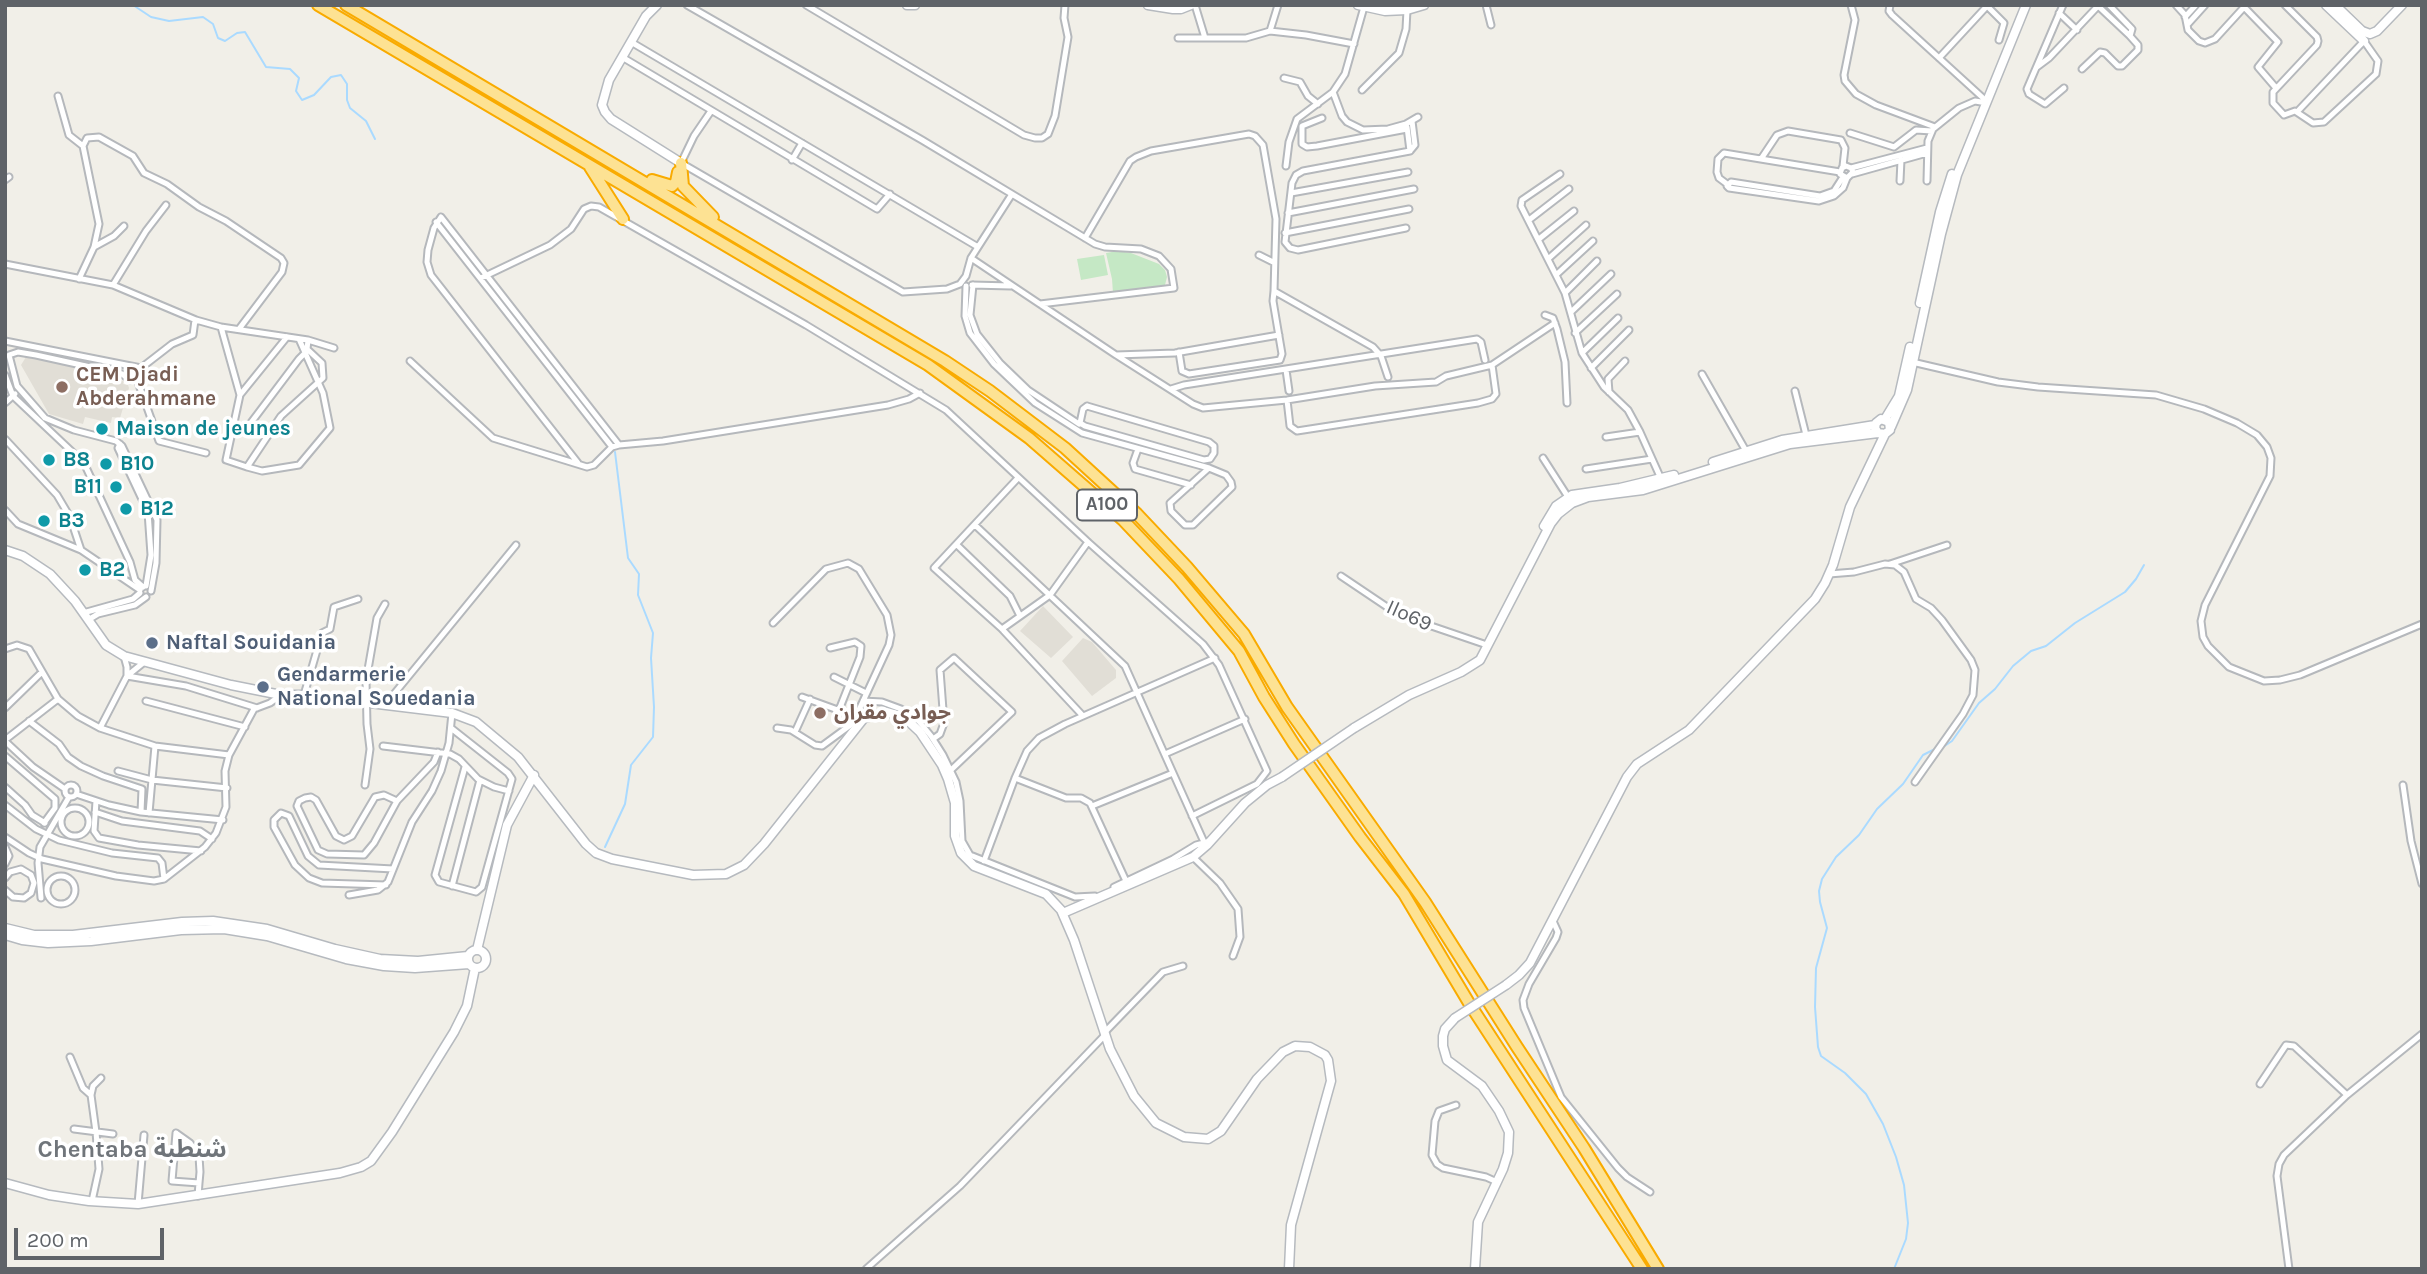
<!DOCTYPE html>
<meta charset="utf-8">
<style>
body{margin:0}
#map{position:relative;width:2427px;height:1274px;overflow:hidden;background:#f1efe8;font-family:Karla,sans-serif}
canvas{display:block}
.frame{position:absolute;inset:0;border:7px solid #5f6368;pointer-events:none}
.scale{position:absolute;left:14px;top:1228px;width:150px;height:32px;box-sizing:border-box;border:4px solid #5f6368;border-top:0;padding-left:9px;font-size:21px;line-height:24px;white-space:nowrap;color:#5f6368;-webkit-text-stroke:5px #fff;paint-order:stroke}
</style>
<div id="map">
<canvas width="2427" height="1274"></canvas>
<div class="frame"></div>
<div class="scale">200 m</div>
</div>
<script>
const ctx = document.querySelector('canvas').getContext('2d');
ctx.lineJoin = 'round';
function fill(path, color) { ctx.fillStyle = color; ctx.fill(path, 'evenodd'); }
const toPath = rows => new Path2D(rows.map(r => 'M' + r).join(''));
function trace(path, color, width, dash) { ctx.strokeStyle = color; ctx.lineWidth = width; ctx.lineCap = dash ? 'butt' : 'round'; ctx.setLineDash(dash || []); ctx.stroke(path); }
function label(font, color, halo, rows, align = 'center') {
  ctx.font = font + ' Karla,"Noto Sans Arabic",sans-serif'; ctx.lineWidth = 7; ctx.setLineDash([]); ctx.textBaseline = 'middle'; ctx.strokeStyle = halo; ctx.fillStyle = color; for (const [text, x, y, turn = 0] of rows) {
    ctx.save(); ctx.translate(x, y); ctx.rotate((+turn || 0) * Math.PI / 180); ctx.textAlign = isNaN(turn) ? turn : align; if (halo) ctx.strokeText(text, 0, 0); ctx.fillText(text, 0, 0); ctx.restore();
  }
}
fill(toPath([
 [26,357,36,359,37,357,95,369,95,372,120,377,120,380,124,381,123,384,128,385,129,388,120,418,112,417,111,423,85,417,83,424,49,414,21,365],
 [1043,606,1073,637,1051,658,1020,631],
 [1083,638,1092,642,1116,670,1116,678,1092,696,1062,661]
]), '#e1ded6');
fill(toPath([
 [1118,251,1131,253,1159,264,1165,270,1167,277,1165,285,1113,293,1112,279,1106,253],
 [1104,255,1108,275,1081,280,1077,259]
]), '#c5e8c5');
trace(toPath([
 [133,5,151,17,169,21,203,17,213,24,218,38,225,41,237,33,245,32,266,67,290,69,299,78,296,91,302,100,314,95,331,77,341,75,347,84,347,100,350,108,366,121,375,139],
 [1943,747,1952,741,1979,703,1995,689,2013,666,2031,651,2046,646,2075,623,2125,592,2136,579,2144,565],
 [605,847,625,804,631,765,653,737,654,707,651,658,653,633,638,595,639,574,628,558,615,452],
 [1894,1269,1906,1239,1908,1223,1904,1185,1896,1157,1883,1124,1866,1094,1845,1073,1821,1056,1818,1047,1815,1007,1816,968,1827,928,1820,902,1819,891,1822,879,1836,857,1859,835,1877,809,1903,784,1923,755,1935,749]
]), '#aadaff', 2);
const street = toPath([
 [687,5,922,140,1095,244,1105,247,1141,249,1159,256,1171,269,1174,288,1040,304],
 [806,5,1024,135,1035,138,1042,138,1048,134,1055,116,1068,37,1064,18,1065,5],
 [1195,5,1205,38],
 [1486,5,1491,25],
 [1851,5,1855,20,1844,75,1845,81,1856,94,1876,105,1935,127],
 [1890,5,1889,11,1892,15,1983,98],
 [1986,5,2004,23,1999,40],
 [2063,5,2027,89,2029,94,2045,104,2064,88],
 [2109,5,2132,29,2130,36],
 [2176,5,2185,15,2188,30,2199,41,2205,43,2215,39,2246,5],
 [2285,5,2317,37,2318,41,2317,45,2273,92,2273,103,2284,115,2295,111,2313,123,2324,122,2376,74,2378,61,2364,41,2297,112],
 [2244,7,2278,42,2258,67,2276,88],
 [2059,13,2077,30],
 [2185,17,2196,5],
 [2187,25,2205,5],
 [1270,31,1278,5],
 [1178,38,1246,38,1270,31,1306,35,1354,44],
 [631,42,978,247],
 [622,57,877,209,890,194],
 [1939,58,1988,5],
 [2037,67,2049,58,2099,5],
 [2082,69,2100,52,2105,53,2118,66,2122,66,2138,50,2138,45,2130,36,2097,5],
 [1284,78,1300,82,1308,96,1318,104],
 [1362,90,1399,53,1406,29,1407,10],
 [1333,92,1342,116,1347,122,1363,130,1388,129,1406,124,1418,117],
 [58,96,69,135,83,146,99,224,94,247,79,279],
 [711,111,694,136,681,163,903,292,947,289,960,284,966,276,971,258,1012,194],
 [1322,118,1302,126,1302,144,1307,147,1317,146,1407,129],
 [1407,127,1410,151],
 [1850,133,1894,147,1916,130,1932,131],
 [83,146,87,138,99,137,133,156,144,173,167,184,199,207,226,221,281,258,284,263,282,272,239,329],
 [1761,159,1777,135,1788,131,1841,140,1845,148,1843,166],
 [792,160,802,143],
 [1286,166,1289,142,1297,119,1333,92,1345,74,1364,7],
 [1851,168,1927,148],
 [1560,174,1522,200,1521,206,1565,293,1582,353,1604,387,1628,410,1640,432,1662,481],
 [1852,174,1927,153],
 [1843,177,1834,191,1820,196,1731,182,1727,186,1729,188,1819,201,1834,196,1843,188,1847,178,1853,172,1851,168,1846,166,1842,168,1840,174,1847,178],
 [5,180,9,177],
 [1900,181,1901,160],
 [1927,181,1928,141,1933,129,1959,108,1975,101,1981,102],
 [1727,184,1719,178,1717,172,1718,159,1724,153,1840,172],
 [1291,193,1408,172],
 [1288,213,1414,189],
 [1529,220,1569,189],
 [436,222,612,447],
 [1406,228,1298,250,1290,248,1285,242,1292,183,1296,175,1303,171,1410,151,1415,145,1412,121],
 [1285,233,1409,209],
 [1085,238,1130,161,1136,157,1151,151,1249,134,1255,136,1263,145,1276,219,1274,291,1373,347,1381,356,1388,377],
 [1539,239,1574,211],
 [94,247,114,236,124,226],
 [1259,255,1273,262],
 [971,258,1116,355,1193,404,1203,408,1287,400,1375,386,1436,382,1446,376,1492,365,1555,323],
 [1548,259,1586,225],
 [5,264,113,285,196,320,221,327,308,340,334,348],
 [1556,275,1593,241],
 [481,278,550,245,571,229,584,209,591,206,599,207,806,325,946,410,1088,542,1203,644,1219,665,1267,771,1257,784,1192,816],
 [113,285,146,231,166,205],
 [972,285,1011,286],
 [973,285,970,315,977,334,1000,363,1028,390,1079,424],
 [966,286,965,316,970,333,994,364,1035,403,1082,433,1209,468,1170,503,1171,511,1185,525,1193,525,1232,487,1231,482,1226,475,1209,468],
 [1565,293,1597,261],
 [1571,312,1611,274],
 [1545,315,1553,318,1557,329,1565,362,1567,403],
 [221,327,240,395,226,460,247,467,281,416,323,378,322,363,307,349,308,340],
 [1575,333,1617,294],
 [5,341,141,368,172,344,193,335,195,320],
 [1179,352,1182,371,1189,374,1280,360,1282,354,1273,301,1274,291],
 [1582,353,1618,318],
 [1116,355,1175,353,1279,335],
 [410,361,493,438,587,467,594,465,612,447,619,445,663,441,888,405,909,399,920,393],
 [1912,362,1998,382,2038,387,2156,395,2204,409,2237,423,2257,435,2267,447,2271,458,2270,476,2205,605,2201,621,2203,637,2208,646,2229,667,2264,681,2280,680,2300,675,2422,624],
 [133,368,159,441,206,453],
 [1591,368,1629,330],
 [1286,370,1289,391],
 [1702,374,1746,451],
 [5,375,13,396,84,463,130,562,135,580,143,587],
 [130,380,122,374,36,355,18,352,9,355,17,386,45,418,74,430,116,441,122,446,157,520,156,563,151,591],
 [1171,389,1184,385,1477,339,1481,342,1485,360],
 [1795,391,1806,435],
 [1609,392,1608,379,1625,361],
 [240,395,287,337],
 [1287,400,1290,426,1297,431,1478,403,1492,399,1496,394,1492,365],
 [5,403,15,394],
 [1087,406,1209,442,1214,446,1214,453,1210,459,1204,460,1085,426,1080,423,1083,409,1087,406],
 [234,427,241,428,250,424,299,359,305,353],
 [1606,437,1640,432],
 [5,439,57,495,70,517,81,550,140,590],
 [120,444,118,448,148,512,151,555,146,586],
 [1138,449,1133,463,1135,469,1191,485],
 [1543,458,1568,497],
 [578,463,431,275,427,262,428,250,434,228,441,217,619,445],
 [247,467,262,471,299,465,330,428,323,393,299,339],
 [1586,469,1652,459],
 [1018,478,934,568,1002,629,1083,716],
 [5,510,18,524,81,550],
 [975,525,1125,666,1204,842],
 [957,545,1010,596,1020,616],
 [1890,564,1947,545],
 [1829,574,1854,572,1885,564,1895,565,1904,572,1916,599,1931,608,1942,620,1971,660,1975,670,1973,695,1963,714,1915,782],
 [1341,576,1399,615,1484,644],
 [83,613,133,599,140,593],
 [88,620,98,614,135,605,146,597],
 [773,623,826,569,848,563,859,569,887,615,891,635,889,645,858,712,857,725],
 [1002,629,1050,595,1088,542],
 [830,648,855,642,861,646,860,657,839,710],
 [5,649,17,645,29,649,58,699,78,716,100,728,155,746,229,755],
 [124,656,127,667,127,676],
 [127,676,186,686,257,708],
 [834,677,866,693],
 [304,695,322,633,330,629,334,607,358,599],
 [802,697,857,717],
 [146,701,245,727],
 [863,701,882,702,901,709,917,719,931,736,943,755,956,782,960,801,962,841,970,855,1075,897,1095,896],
 [385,705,516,545],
 [5,708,42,672],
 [29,721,59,744,68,757,81,766,103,776,142,789,141,812],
 [100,728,127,676,143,663],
 [451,728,508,773,512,779,482,887,476,892,439,882,435,875,465,767],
 [777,728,791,730,815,745,822,746,856,721],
 [795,732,810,699],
 [933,739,940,734,944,723,940,670,954,658,1012,712,951,770],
 [5,740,58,699],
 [5,741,33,767,65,789],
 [383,746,450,754,459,759,478,779,494,787,509,791],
 [1165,754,1245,719],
 [5,756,55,799,55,808,44,823],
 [118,771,152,780,227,788],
 [1015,778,1066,798,1081,798,1090,803,1126,881],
 '65 791a6 6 0 1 1 12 0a6 6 0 1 1-12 0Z',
 [365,785,370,749,367,724,366,681,377,618,385,604],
 [2403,785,2411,841,2422,884],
 [5,787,25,805,32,815,45,823],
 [76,794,109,805,141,812,223,820],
 [96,801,94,831,99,838,138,845,201,851],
 [397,801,384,795,375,797,352,836,344,840,336,836,316,800,311,797,305,798,299,801,297,806,318,850,327,854,364,855,374,843,397,801,434,762,438,752],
 [5,805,36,829,59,840,112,853,158,858,162,863,164,879,154,881,116,876,42,859,29,853,5,837],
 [1092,806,1173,773],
 '61 822a14 14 0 1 1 28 0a14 14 0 1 1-28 0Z',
 [95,812,122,821,200,831,212,839],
 [149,813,155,746],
 [5,847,9,856,5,864],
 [1193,857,1220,883,1238,909,1240,937,1233,956],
 [984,861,1015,778,1027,751,1039,738,1065,724,1215,658],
 '47 890a14 14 0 1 1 28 0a14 14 0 1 1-28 0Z',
 [5,878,10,872,21,869,31,875,34,883,31,893,24,898,13,897,5,890],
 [164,879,205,847,216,833,226,807,225,771,229,755,254,709,270,703,281,695],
 [386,885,322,883,309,878,295,865,274,827,274,820,281,813,289,816,308,856,319,865,393,869],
 [452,886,480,780],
 [1114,887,1173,859,1196,845,1211,841],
 [349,895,378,890,388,882,412,822,432,791,441,771,449,743,452,713],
 [41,898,38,863,40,847,69,797],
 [1553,921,1558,932,1556,938,1529,984,1523,1000,1524,1008,1561,1097,1618,1168,1627,1177,1650,1192],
 [1104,1033,1163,972,1183,966],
 [70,1057,83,1088,91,1095,96,1132,99,1169,92,1201],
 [2260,1084,2286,1045,2294,1046,2347,1095],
 [91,1095,93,1086,101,1078],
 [1456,1105,1439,1111,1435,1121,1432,1155,1437,1164,1443,1168,1486,1177,1497,1182],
 [74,1129,113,1134],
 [176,1133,172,1181,199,1183,198,1196],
 [176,1133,190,1143,199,1156,200,1172,199,1183],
 [138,1204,144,1135],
 [866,1269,960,1186,1105,1035],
 [2289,1269,2277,1176,2279,1164,2284,1155,2347,1095,2422,1034]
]);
const secondary = toPath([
 [657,5,646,16,609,80,602,105,605,112,611,119,681,163],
 [907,5,915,5],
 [1148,5,1173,9,1181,9,1191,5],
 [1358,5,1385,11,1407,10,1424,5],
 [2326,5,2364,41],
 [2335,5,2362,31,2370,34,2377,31,2402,5],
 [1920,303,1940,212,1952,174],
 [1885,419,1899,396,1910,347],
 [1891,427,1907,390,1941,234,1957,175,2026,5],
 [1713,462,1782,440,1875,425],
 [1544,526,1556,506,1572,495,1620,488,1674,475],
 [5,550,23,556,50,574,75,601,106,645,124,656,231,685,281,695,304,695,452,713,476,722,518,757,586,844,596,853,612,859,693,875,726,874,744,865,764,844,864,718,887,712,904,717,920,732,942,765,948,779,955,803,955,836,961,853,974,866,1046,894,1061,910,1074,940,1110,1049,1134,1096,1156,1123,1184,1137,1208,1139,1221,1131,1257,1079,1283,1052,1295,1046,1310,1047,1325,1055,1328,1060,1331,1081,1291,1225,1289,1269],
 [1354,728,1409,695,1461,672,1480,660,1551,523,1558,514,1572,503,1588,497,1643,490,1790,444,1878,433],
 [1063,913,1193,857,1207,845,1245,803,1267,785,1282,777],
 [5,928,34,935,73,935,182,922,213,921,267,929,335,949,380,959,418,961,468,956],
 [5,935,22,940,48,943,91,941,181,930,224,929,267,936,346,959,384,966,415,968,469,964],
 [477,950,507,825,534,775],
 '468 959a9 9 0 1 1 18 0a9 9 0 1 1-18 0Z',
 [1506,985,1519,975,1530,963,1627,777,1637,764,1689,730,1815,599,1825,583,1833,565,1850,507,1885,434,1890,430,1889,422,1881,419,1876,423,1875,428,1878,433,1885,434],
 [1455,1018,1445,1029,1443,1036,1443,1046,1447,1060,1482,1086,1499,1111,1509,1132,1508,1153,1503,1169,1478,1222,1475,1269],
 [5,1183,49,1195,89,1201,138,1204,340,1173,361,1167,371,1161,392,1132,454,1032,467,1006,475,968]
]);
const highway = toPath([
 [318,5,928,365,1029,438,1123,520,1179,579,1239,651,1264,697,1294,744,1360,837,1404,894,1469,1003,1642,1269],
 [346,5,945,361,990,391,1065,448,1137,514,1187,567,1244,634,1287,707,1425,902,1517,1047,1584,1148,1658,1269],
 [681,163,683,186,713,217],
 [590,167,623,219],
 [652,180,672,186,676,182,678,172]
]);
trace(street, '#b5b8bc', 9);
trace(secondary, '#b6babf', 11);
trace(highway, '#f9ab00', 14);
trace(street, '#fff', 5);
trace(secondary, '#fff', 8);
trace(highway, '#fde293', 10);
const secondaryBridge = toPath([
 [1282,777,1354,728],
 [1455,1018,1506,985]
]);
trace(secondaryBridge, '#b6babf', 11, []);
trace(secondaryBridge, '#fff', 8);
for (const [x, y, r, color] of [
 [62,387,7,"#8d6e63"],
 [102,429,7,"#0f9aa8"],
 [49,460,7,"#0f9aa8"],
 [106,464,7,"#0f9aa8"],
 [116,487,7,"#0f9aa8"],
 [126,509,7,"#0f9aa8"],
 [44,521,7,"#0f9aa8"],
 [85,570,7,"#0f9aa8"],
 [152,643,7,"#5c6f8a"],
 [263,687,7,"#5c6f8a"],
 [820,713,7,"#8d6e63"]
]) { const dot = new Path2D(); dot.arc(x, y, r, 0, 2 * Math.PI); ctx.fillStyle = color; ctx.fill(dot); trace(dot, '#fff', 2.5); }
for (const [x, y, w] of [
 [1107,505,60]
]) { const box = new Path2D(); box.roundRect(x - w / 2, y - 15.5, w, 31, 5); ctx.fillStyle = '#fff'; ctx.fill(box); trace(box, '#5f6368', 2); }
label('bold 19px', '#5f6368', null, [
 ["A100",1107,505]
]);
label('bold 21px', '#785e54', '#fff', [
 ["CEM Djadi",76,375],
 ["Abderahmane",76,399],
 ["جوادي مقران",834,713]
], 'left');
label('bold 21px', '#0d838f', '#fff', [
 ["Maison de jeunes",116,429],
 ["B8",63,460],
 ["B10",120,464],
 ["B11",102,487,"right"],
 ["B12",140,509],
 ["B3",58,521],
 ["B2",99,570]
], 'left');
label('21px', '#5f6368', '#fff', [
 ["Ilo69",1409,616,24]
]);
label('bold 21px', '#4e5e75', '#fff', [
 ["Naftal Souidania",166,643],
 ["Gendarmerie",277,675],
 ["National Souedania",277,699]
], 'left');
label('bold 24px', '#70757a', '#fff', [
 ["Chentaba شنطبة",132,1150]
]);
</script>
